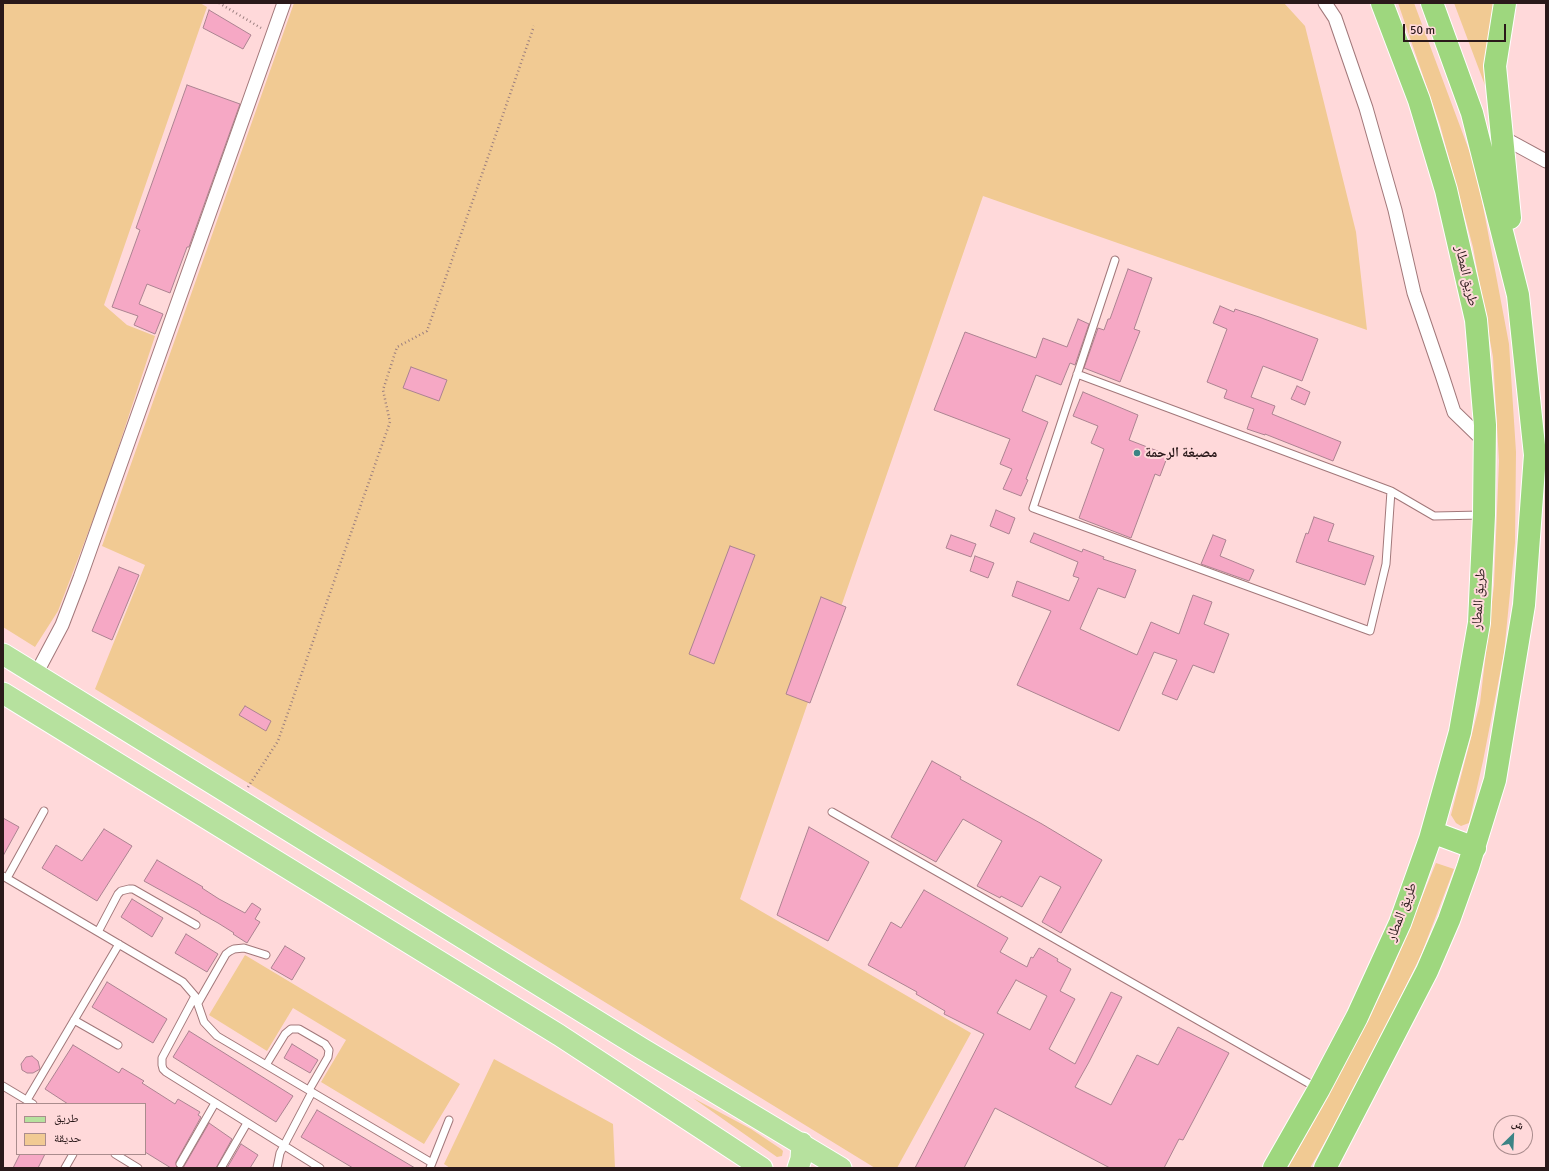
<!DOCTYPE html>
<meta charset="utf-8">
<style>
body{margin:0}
#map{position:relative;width:1549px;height:1171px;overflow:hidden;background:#ffd9da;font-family:Signika,"Noto Naskh Arabic",sans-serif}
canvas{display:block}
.frame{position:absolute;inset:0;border:4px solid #2a191a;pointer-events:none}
.legend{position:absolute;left:16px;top:1103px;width:130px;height:52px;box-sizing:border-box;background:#ffd9da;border:1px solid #aa8c8d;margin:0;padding:5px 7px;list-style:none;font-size:12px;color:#2a191a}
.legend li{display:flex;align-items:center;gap:8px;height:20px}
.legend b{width:20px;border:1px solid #aa8c8d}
.north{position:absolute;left:1493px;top:1115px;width:40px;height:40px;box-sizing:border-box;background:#ffd9da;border:1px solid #aa8c8d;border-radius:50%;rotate:24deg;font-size:11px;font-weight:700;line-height:16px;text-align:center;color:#2a191a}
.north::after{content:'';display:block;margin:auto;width:14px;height:18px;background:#3c8485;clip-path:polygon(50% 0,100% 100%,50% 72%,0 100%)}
.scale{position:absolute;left:1403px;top:24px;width:103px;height:18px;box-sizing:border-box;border:2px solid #2a191a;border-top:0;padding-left:5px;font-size:12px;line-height:14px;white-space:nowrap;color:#2a191a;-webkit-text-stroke:3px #ffd9da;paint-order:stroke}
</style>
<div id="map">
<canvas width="1549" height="1171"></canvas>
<div class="frame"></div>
<ul class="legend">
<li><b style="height:5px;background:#b6e19e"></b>طريق</li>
<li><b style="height:11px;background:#f1ca93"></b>حديقة</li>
</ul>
<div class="north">ش</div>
<div class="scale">50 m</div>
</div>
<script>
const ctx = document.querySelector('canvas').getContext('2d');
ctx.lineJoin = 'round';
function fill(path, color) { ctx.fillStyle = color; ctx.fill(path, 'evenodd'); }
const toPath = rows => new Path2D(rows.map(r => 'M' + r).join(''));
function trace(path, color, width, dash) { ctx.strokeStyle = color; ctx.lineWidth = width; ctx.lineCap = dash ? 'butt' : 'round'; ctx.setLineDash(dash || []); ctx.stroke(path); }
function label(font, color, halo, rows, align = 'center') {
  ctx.font = font + ' Signika,"Noto Naskh Arabic",sans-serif'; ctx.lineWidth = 4; ctx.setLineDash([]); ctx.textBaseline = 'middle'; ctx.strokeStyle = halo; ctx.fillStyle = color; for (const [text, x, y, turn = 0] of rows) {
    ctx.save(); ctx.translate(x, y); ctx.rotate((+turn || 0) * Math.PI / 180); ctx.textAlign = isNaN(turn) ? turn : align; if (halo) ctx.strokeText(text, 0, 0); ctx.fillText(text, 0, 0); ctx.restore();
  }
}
fill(toPath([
 [3,3,200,3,207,7,104,305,127,325,155,336,104,491,58,611,35,647,3,627],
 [294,3,1284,3,1305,26,1356,232,1367,330,983,196,740,899,971,1033,897,1168,875,1168,95,689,145,565,102,546],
 [1398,3,1414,3,1476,169,1509,344,1516,452,1515,543,1504,653,1483,761,1469,823,1461,826,1456,823,1451,815,1480,703,1494,585,1499,461,1493,357,1473,247,1440,125],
 [1454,3,1497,3,1492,28,1486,88],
 [1436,863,1454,869,1421,955,1388,1022,1335,1124,1310,1168,1288,1168,1335,1082,1389,978],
 [245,955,460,1084,424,1144,321,1082,346,1040,293,1008,267,1051,209,1015],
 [494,1059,613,1124,615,1168,450,1168,444,1164],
 [693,1098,751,1129,781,1149,783,1151,782,1156,777,1157]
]), '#f1ca93');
const building = toPath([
 [209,10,251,35,243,49,203,28,209,10],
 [187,85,240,104,189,247,187,247,170,293,147,284,139,304,163,314,155,334,134,325,138,316,112,307,140,230,136,228,187,85],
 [1128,269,1152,278,1134,329,1140,331,1120,382,1084,368,1098,328,1104,330,1108,319,1110,319,1128,269],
 [1220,306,1234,312,1235,309,1259,317,1318,339,1302,381,1263,366,1251,397,1275,406,1272,414,1341,442,1333,461,1265,434,1265,435,1247,429,1254,409,1224,398,1227,390,1207,382,1227,329,1213,323,1220,306],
 [1078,319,1089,324,1075,365,1070,363,1061,385,1036,375,1022,411,1048,422,1026,479,1028,480,1021,496,1003,489,1012,469,1000,464,1010,439,934,410,965,332,1036,358,1043,338,1067,347,1078,319],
 [411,367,447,380,439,401,403,388,411,367],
 [1297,386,1310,392,1305,405,1291,399,1297,386],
 [1083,392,1138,415,1129,440,1168,455,1160,476,1155,474,1131,538,1079,518,1104,449,1091,443,1098,426,1073,416,1083,392],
 [996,510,1015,518,1009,534,990,526,996,510],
 [1314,517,1334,524,1328,541,1374,556,1365,585,1296,562,1306,533,1308,534,1314,517],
 [1034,533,1082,552,1083,549,1104,557,1103,559,1136,570,1125,598,1098,588,1080,629,1137,655,1151,622,1179,634,1193,595,1212,602,1204,624,1229,634,1214,673,1193,665,1177,700,1162,694,1177,660,1154,652,1119,731,1017,685,1051,611,1012,596,1017,581,1069,601,1079,578,1073,576,1078,562,1030,542,1034,533],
 [951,535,976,544,971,557,946,548,951,535],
 [1213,535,1226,540,1220,556,1254,570,1249,581,1201,564,1213,535],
 [730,546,755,555,714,664,689,654,730,546],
 [975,556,994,563,988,578,970,571,975,556],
 [119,567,139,575,112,640,92,631,119,567],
 [821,597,846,607,810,703,786,694,821,597],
 [245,706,271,721,266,731,239,715,245,706],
 [932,761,961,777,960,779,1042,824,1102,860,1061,933,1042,922,1061,887,1040,876,1022,907,1001,896,1000,898,977,886,1002,841,963,819,936,862,891,837,932,761],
 [3,818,19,827,3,856,3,818],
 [809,827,869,862,828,941,777,915,809,827],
 [104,829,132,846,97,901,42,868,56,845,82,861,104,829],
 [157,860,203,887,202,888,219,899,245,913,252,903,261,909,255,919,260,922,247,943,233,934,234,933,218,923,200,913,200,912,144,881,157,860],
 [924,890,1008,938,1000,952,1027,967,1031,957,1033,958,1039,948,1058,959,1057,961,1071,969,1060,991,1075,999,1049,1049,1075,1064,1111,992,1122,997,1089,1062,1075,1087,1111,1105,1137,1055,1158,1065,1178,1027,1229,1053,1183,1140,1179,1139,1164,1168,1110,1168,995,1108,964,1168,915,1168,984,1034,944,1014,945,1011,916,994,917,992,868,965,891,922,901,928,924,890],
 [1016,980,1047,996,1030,1030,997,1013,1016,980],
 [132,899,163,918,152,937,121,917,132,899],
 [186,934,218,954,207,972,175,953,186,934],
 [285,946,305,958,292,980,271,968,285,946],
 [107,982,167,1019,153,1043,92,1007,107,982],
 [189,1031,293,1096,276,1122,173,1057,189,1031],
 [292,1044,318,1060,310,1073,284,1058,292,1044],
 [73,1045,119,1073,122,1068,144,1081,142,1083,175,1104,178,1099,200,1112,198,1115,201,1117,176,1162,177,1168,171,1168,145,1152,145,1104,68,1104,45,1089,73,1045],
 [32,1056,38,1061,40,1069,33,1073,27,1073,22,1070,21,1064,26,1057,32,1056],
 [317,1110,415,1168,353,1168,301,1137,317,1110],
 [209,1123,232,1139,216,1168,183,1168,209,1123],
 [241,1144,258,1155,250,1168,227,1168,241,1144],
 [20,1154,45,1154,38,1168,13,1168,20,1154]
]);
fill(building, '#f6a8c5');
trace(building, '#ac8391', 1);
const service = toPath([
 [1115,260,1033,508,1370,631,1386,564,1391,491,1434,516,1482,515],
 [1077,374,1391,491],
 [832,812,1317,1088],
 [3,876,183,982,195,996,204,1022,217,1036,432,1163],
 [7,878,44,811],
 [98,932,118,894,121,891,129,889,133,889,196,925],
 [195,996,162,1058,162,1065,163,1069,166,1072,320,1168],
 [198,1003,226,954,230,951,234,949,244,948,266,955],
 [74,1020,118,1045],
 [266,1065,285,1034,291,1029,299,1029,325,1044,329,1050,328,1057,309,1090],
 [3,1086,33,1104],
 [27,1100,119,944],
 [115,1154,138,1168],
 [180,1164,215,1103],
 [65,1168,73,1154],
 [221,1168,247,1123],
 [277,1168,280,1153,312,1092],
 [430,1168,449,1120]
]);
const minor = toPath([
 [1325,3,1335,18,1366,108,1395,210,1414,293,1442,375,1454,412,1485,442],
 [1502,137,1546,161],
 [36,674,62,625,80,578,284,3]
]);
const primary = toPath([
 [3,654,641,1048,841,1168],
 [3,693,559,1035,762,1168],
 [798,1168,801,1159,802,1143]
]);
const trunk = toPath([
 [1505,3,1495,66,1510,218],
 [1432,832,1475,848],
 [1274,1168,1319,1089,1357,1017,1400,923,1430,839,1460,732,1479,623,1484,515,1485,425,1476,320,1446,190,1419,100,1382,3],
 [1325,1168,1427,971,1449,920,1468,867,1495,780,1524,605,1535,455,1518,295,1472,113,1432,3]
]);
trace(service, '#a2787a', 9);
trace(minor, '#a2787a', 15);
trace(primary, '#fff', 23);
trace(trunk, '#fff', 24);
trace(toPath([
 [219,3,261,28],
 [248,787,278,741,390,422,383,390,397,347,427,331,534,26]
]), '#9a7e7f', 2.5, [1, 3]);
trace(service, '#fff', 7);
trace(minor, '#fff', 13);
trace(primary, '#b6e19e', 21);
trace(trunk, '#9ed77e', 22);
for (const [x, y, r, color] of [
 [1137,453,4,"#3c8485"]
]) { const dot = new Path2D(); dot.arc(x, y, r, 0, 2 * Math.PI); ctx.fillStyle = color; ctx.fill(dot); trace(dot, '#ffd9da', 1.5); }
label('14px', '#2a191a', '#ffd9da', [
 ["طريق المطار",1466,276,77],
 ["طريق المطار",1479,599,-86],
 ["طريق المطار",1402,912,-69]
]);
label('bold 14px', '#2a191a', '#ffd9da', [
 ["مصبغة الرحمة",1145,453]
], 'left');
</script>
